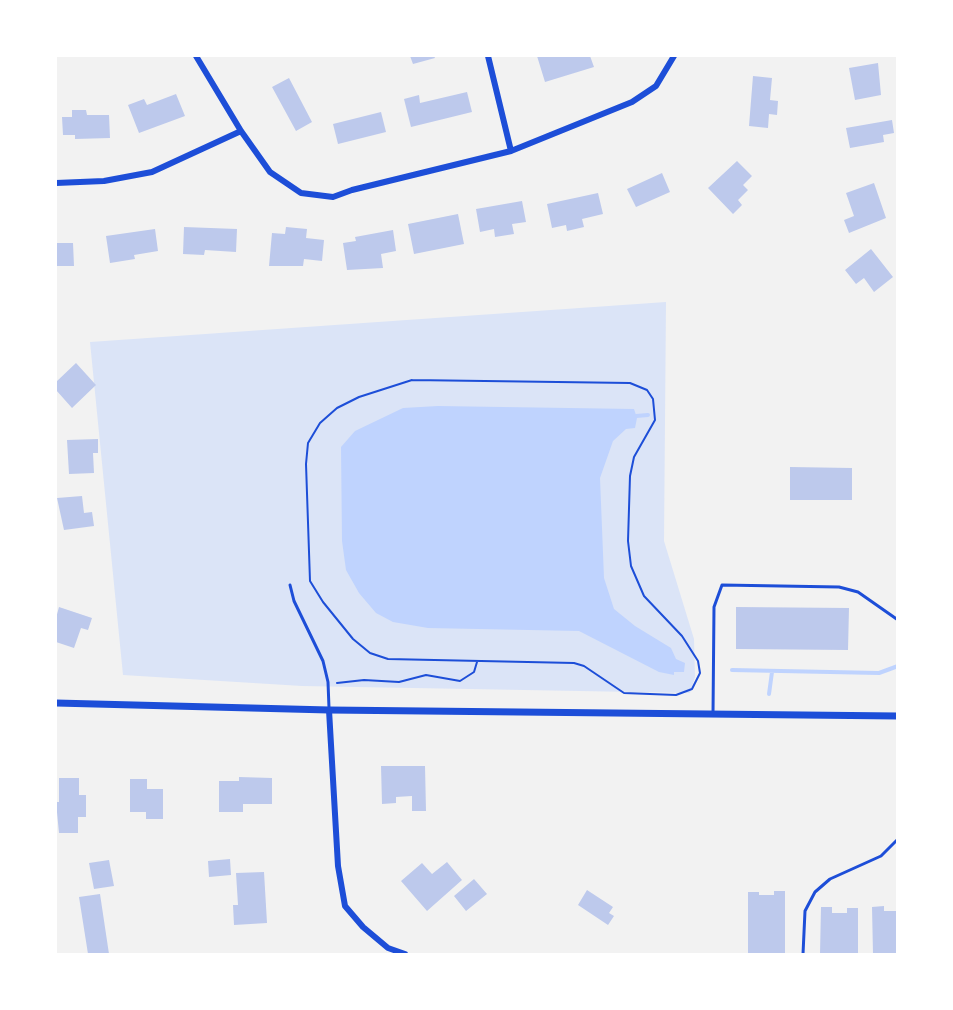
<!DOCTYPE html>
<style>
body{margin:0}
#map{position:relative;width:953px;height:1010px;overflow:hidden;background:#f2f2f2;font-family:Arial,sans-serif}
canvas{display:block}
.frame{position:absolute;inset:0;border:57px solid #fff;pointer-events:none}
</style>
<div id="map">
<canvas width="953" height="1010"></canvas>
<div class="frame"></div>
</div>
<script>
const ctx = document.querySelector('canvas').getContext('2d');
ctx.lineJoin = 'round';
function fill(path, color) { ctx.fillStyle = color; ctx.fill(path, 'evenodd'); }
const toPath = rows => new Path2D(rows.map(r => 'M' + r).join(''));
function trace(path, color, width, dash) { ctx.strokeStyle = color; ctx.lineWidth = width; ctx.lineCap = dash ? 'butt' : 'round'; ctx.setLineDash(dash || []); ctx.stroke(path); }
fill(toPath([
 [666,302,664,541,694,639,695,677,690,693,302,686,123,675,90,342]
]), '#dbe4f7');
fill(toPath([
 [438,406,634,409,637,418,635,428,626,429,613,441,600,478,604,578,614,609,635,626,671,648,676,659,685,663,684,672,674,672,674,675,659,672,579,631,428,628,393,622,376,613,359,593,346,570,342,541,341,447,355,431,403,408]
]), '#bfd3fe');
trace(toPath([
 [636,416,648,415],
 [732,670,879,673,898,666],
 [769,694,772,672]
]), '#bfd3fe', 4);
fill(toPath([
 [410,56,434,56,435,58,413,64],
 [537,56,590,56,594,67,545,82],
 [878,63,881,95,855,100,849,68],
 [753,76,772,78,770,100,778,101,777,115,769,114,768,128,749,126],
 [289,78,312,122,296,131,272,87],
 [467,92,472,112,411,127,404,99,419,95,420,103],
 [176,94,185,116,139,133,128,105,144,99,147,105],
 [72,110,86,110,87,115,109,115,110,138,75,139,75,135,63,135,62,117,72,117],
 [381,112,386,132,338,144,333,124],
 [892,120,894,133,883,135,884,142,850,148,846,128],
 [737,161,752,176,743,185,748,190,738,200,742,205,733,214,708,188],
 [662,173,670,192,636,207,627,189],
 [874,183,886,218,849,233,844,220,854,216,846,193],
 [598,193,603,214,582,219,584,227,567,231,566,225,552,228,547,204],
 [522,201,526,222,512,224,514,234,495,237,494,229,480,232,476,209],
 [458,214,464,244,414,254,408,224],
 [184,227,237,229,236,252,205,250,204,255,183,254],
 [286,227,307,229,306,238,324,240,322,261,304,259,303,266,269,266,272,233,285,234],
 [155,229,158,251,134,255,135,259,110,263,106,236],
 [393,230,396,251,381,254,383,268,347,270,343,243,356,241,355,237],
 [56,243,73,243,74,266,56,266],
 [871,249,893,277,874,292,864,278,856,284,845,270],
 [76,363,96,385,72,408,56,390,56,382],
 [98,439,98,453,93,453,94,473,69,474,67,440],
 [790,467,852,468,852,500,790,500],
 [82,496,84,513,92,512,94,526,64,530,57,498],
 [59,607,92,618,88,630,81,628,74,648,56,642,56,618],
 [736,607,849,608,848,650,736,649],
 [381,766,425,766,426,811,412,811,412,796,396,797,396,803,382,804],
 [239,777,272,778,272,804,243,804,243,812,219,812,219,781,239,781],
 [59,778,79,778,79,795,86,795,86,817,78,817,78,833,59,833,56,802,59,802],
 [130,779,147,779,147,789,163,789,163,819,146,819,146,812,130,812],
 [230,859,231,875,209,877,208,861],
 [109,860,114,886,94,889,89,863],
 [447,862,462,880,427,911,401,881,422,863,432,874],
 [264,872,267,923,234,925,233,905,238,905,236,873],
 [474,879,487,894,466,911,454,896],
 [587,890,613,907,609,913,614,916,608,925,578,905],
 [774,891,785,891,785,954,748,954,748,892,759,892,759,895,774,895],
 [100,894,109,954,88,954,79,897],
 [884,906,884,911,898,911,898,954,873,954,872,907],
 [821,907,832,907,832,913,847,913,847,908,858,908,858,954,820,954]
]), '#bdc9ec');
trace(toPath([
 [412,380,630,383,647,390,653,399,655,420,634,457,630,476,628,541,631,566,644,596,682,636,698,661,700,673,692,689,676,695,624,693,584,666,574,663,388,659,370,653,353,639,323,602,310,581,306,464,308,443,320,423,337,408,359,397,412,380],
 [337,683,364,680,399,682,426,675,460,681,474,672,477,662]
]), '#1d4ed8', 2);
trace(toPath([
 [290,585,294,601,323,661,328,682,329,708],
 [713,714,714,607,722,585,839,587,858,592,898,620],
 [803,954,805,911,815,892,830,879,881,856,898,839]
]), '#1d4ed8', 3);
trace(toPath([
 [196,56,241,131,270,172,301,193,333,197,352,190,511,151,632,102,656,86,674,56],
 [488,56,511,151],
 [56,183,104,181,152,172,241,131],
 [329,710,338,866,345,906,363,927,388,948,405,954]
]), '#1d4ed8', 6);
trace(toPath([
 [56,703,329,710,898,716]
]), '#1d4ed8', 7);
</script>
